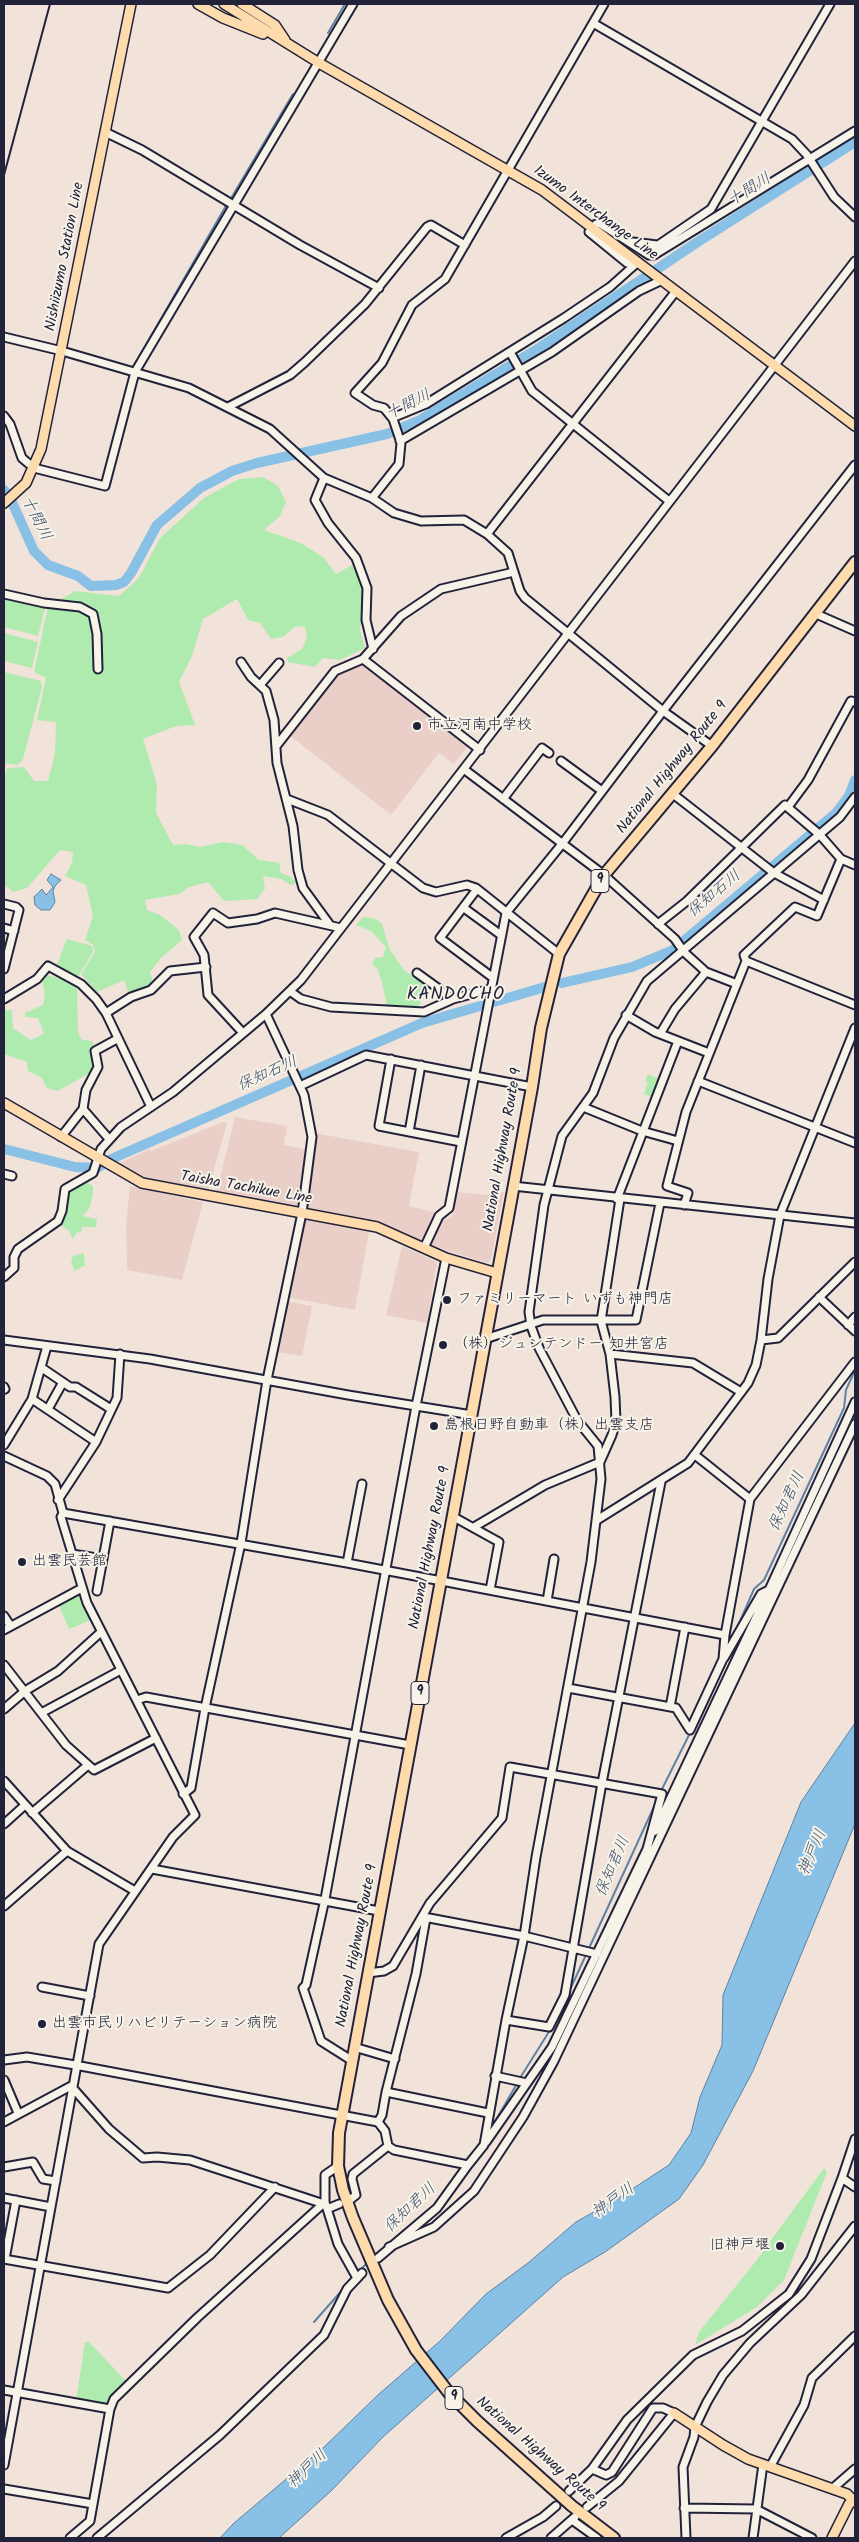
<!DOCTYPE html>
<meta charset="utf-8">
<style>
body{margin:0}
#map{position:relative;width:859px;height:2542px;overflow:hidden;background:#f1e3d9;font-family:Kalam,sans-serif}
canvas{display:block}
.frame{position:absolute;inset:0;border:5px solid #22223b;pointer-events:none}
</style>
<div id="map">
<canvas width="859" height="2542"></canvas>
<div class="frame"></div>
</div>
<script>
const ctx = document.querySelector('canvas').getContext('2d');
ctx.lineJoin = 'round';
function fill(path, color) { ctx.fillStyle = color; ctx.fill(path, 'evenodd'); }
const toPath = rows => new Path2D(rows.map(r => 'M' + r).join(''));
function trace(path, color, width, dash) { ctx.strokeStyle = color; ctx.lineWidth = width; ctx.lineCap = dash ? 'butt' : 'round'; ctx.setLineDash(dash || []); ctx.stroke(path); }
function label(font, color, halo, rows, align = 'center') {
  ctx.font = font + ' Kalam,"Klee One",sans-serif'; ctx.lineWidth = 4; ctx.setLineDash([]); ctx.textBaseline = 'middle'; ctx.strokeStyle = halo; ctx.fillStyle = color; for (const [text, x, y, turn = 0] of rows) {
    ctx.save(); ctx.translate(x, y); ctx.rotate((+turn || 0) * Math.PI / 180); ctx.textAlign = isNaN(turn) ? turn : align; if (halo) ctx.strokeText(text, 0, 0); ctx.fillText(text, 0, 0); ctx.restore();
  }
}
fill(toPath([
 [364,662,469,745,454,764,439,753,391,815,288,734,336,673],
 [235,1117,287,1126,284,1145,308,1150,298,1208,216,1194],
 [223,1122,227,1123,207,1194,155,1184,136,1177,116,1165,150,1149,151,1151],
 [314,1133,419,1152,409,1206,437,1213,433,1217,423,1243,389,1227,307,1211,305,1206],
 [130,1186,203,1202,182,1280,127,1270,126,1225],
 [458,1192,484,1195,504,1192,491,1260,487,1263,429,1245,437,1223,452,1216],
 [306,1218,369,1232,355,1310,286,1297],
 [402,1246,437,1262,427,1323,386,1315],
 [286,1301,312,1306,302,1356,276,1352]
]), '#eacfc8');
fill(toPath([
 [263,477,278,486,286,502,280,516,264,530,301,543,323,557,336,574,352,565,359,579,364,601,360,630,365,648,340,660,323,658,315,667,288,662,287,658,302,649,307,638,305,627,296,626,283,637,271,639,260,623,248,620,237,599,203,619,192,656,179,682,195,725,176,726,143,739,157,784,156,813,173,845,185,844,200,847,223,842,242,845,259,860,279,863,281,873,291,877,297,883,291,885,281,879,263,876,265,889,257,899,224,901,208,882,189,887,179,894,145,900,147,910,160,915,179,930,182,940,162,957,150,972,153,982,147,990,136,994,128,992,124,980,97,992,81,974,95,952,93,945,85,940,93,916,86,885,65,876,72,863,73,852,60,850,27,888,13,892,4,884,4,779,7,768,24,767,34,781,48,781,55,753,56,722,37,720,46,678,34,672,48,607,75,591,119,596,139,578,160,538,204,498,239,479],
 [4,598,45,608,38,636,4,627],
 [4,633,38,642,32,668,4,661],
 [4,672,41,681,42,687,23,759,18,765,4,763],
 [363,917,376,919,382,924,390,950,404,970,423,984,425,993,419,1006,402,1009,387,1006,382,982,377,968,372,964,375,958,383,957,386,947,371,931,356,925],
 [67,939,92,946,93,952,77,978,56,967],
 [47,975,66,980,77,988,78,1033,82,1040,92,1041,95,1049,90,1052,93,1061,91,1072,58,1091,47,1088,41,1077,28,1071,27,1062,4,1054,4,1010,12,1010,13,1028,31,1040,44,1034,38,1018,25,1017,25,1013,43,1005,45,995,42,981],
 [648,1074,660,1079,652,1097,644,1094,648,1082,645,1081],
 [85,1181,93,1186,93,1194,89,1209,82,1216,97,1219,96,1227,82,1227,81,1233,77,1232,73,1239,69,1231,59,1224,67,1190],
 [84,1253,85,1265,75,1271,71,1262,73,1256],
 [81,1592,91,1620,69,1629,58,1603],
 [824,2168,827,2172,784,2280,757,2307,695,2345,699,2332,756,2261],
 [85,2342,89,2342,126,2381,112,2397,108,2406,76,2401]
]), '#afeaaf');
const water = toPath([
 [51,874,61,880,55,886,53,891,55,902,50,910,41,910,35,905,34,897,42,889,46,895,48,893,53,887,47,880,51,874],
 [855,1723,855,1824,753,2071,703,2165,679,2199,605,2252,563,2277,383,2437,331,2491,279,2538,220,2538,234,2523,323,2448,379,2394,440,2341,486,2294,528,2263,576,2222,620,2197,669,2165,691,2133,700,2097,722,2045,723,1995,801,1802,855,1723]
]);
fill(water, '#88c0e6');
trace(water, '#5f81a2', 1);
trace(toPath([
 [328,33,345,4],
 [230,200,293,94],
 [132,369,227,204],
 [734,1635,754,1589,764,1580,844,1408,846,1390,855,1370],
 [661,1791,690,1733],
 [568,1994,658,1798],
 [520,2078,552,2027],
 [490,2130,518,2082],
 [474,2152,481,2142],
 [373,2258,400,2235],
 [357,2273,367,2263],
 [314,2322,344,2288]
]), '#5f81a2', 2);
trace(toPath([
 [4,490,11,500,34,551,48,565,78,576,91,586,116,585,124,582,131,573,157,525,200,488,232,471,257,463,387,434,420,420,539,348,696,243,855,142],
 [562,983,632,967,673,950,836,813,849,796,855,780],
 [4,1149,75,1167,97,1168,109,1160,422,1023,545,987]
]), '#88c0e6', 10);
const minor = toPath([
 [593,23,792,139,807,155,834,197,855,217],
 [105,132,142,150,300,245,379,288],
 [596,224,599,223,649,255,654,255,855,131],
 [589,232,627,263,631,262],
 [633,242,657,245],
 [651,250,711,209,830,4],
 [4,337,62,351,189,388,270,429,324,478,372,498,394,513,421,521,464,520,487,534,508,553,520,591,525,598,663,711,712,746],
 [510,352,532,391,669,501],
 [228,407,290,375,305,362,365,304,427,227,431,225,465,245],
 [4,416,10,424,22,458,34,468,105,486,135,372,353,4],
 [392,418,426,404,564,318,610,287,638,262],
 [400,441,552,352,639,291,662,280],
 [324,478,315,500,328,523,356,558,367,588,366,620,373,649],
 [372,498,399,464,401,443,393,419,384,408,373,405,355,393,382,363,412,305,445,279,604,4],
 [487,534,676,291],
 [4,594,44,603,80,607,93,614,97,634,98,669],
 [814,613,855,631],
 [363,659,480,750],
 [241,662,251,677,266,691,274,720,277,763,293,826,298,870,303,888,330,925],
 [260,685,279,663],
 [277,745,335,671,363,659,401,616,441,589,514,572],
 [561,761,602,791],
 [465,770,604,875,675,939,684,952,706,972,737,984],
 [673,794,774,873,824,900],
 [287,799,328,815,423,888,436,892,467,885,476,888,559,954],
 [503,799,542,748,549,753],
 [788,807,808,780,851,701,855,702],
 [477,889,440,938,492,977],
 [4,904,16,907,19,910,4,969],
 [464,908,501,935],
 [658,924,687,901,785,805,820,835,841,859,855,865],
 [4,928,14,931],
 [746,961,744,955,795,907,817,916,841,859],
 [417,973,453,999],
 [291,992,301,999,331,1007,424,1012,453,999,490,989],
 [4,999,37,979,48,966,81,984,96,999,106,1013,151,1107],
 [106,1013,131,997,151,990,170,971,206,967],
 [626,1015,655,1032,709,1053],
 [243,1033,208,995,204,955,194,937,213,913,228,923,257,919,275,913,341,928],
 [660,1034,675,1009,706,972],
 [391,1059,379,1126,461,1142],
 [698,1081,855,1143],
 [300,1086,366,1055,532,1087],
 [583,1107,642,1131,678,1141],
 [409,1132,421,1065],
 [61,1137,83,1109],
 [109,1139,83,1109,86,1090,98,1067,95,1051,117,1039],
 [4,1174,12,1176],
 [513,1186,855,1223],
 [617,1199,678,1041],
 [684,1205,688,1193,667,1186,686,1112,746,961,855,1005],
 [424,1248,439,1216,449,1208,506,913,562,844,663,711,855,465],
 [4,1277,14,1268,14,1257,18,1249,58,1221,62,1211,65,1189,93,1173,101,1149,121,1127,173,1092,266,1014,301,980,855,261],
 [819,1297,855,1331],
 [848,1325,855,1317],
 [485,1339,543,1320,636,1320,660,1203],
 [4,1340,150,1359,348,1395,472,1415],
 [761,1340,778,1338,855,1262],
 [610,1354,693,1363,741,1392],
 [42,1368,70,1387,76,1387,111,1409],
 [4,1387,5,1389],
 [32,1399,96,1442],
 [48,1409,63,1382],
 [4,1445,32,1399,47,1346],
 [695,1455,750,1499],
 [4,1456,47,1476,55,1484,63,1513,61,1517,87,1603,195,1815,173,1837,99,1944,4,2465],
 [58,1500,96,1442,117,1398,120,1354],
 [63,1513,347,1563,725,1635],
 [452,1516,499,1542,490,1590],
 [597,1520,688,1463,748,1383,756,1365,761,1340,768,1279,780,1215,855,1028],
 [474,1527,545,1485,600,1462,612,1435,616,1422,615,1397,610,1354,601,1321,620,1199],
 [72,1554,103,1559],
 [347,1563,362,1484],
 [769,1590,855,1402],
 [97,1591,110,1521],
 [547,1601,554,1559],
 [4,1616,10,1625],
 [4,1630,82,1588],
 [4,1665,66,1745,94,1770,156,1738],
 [568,1688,676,1708,690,1730,723,1659,725,1635,750,1499,855,1362],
 [137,1700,146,1697,410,1745],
 [670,1707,685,1627],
 [4,1709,25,1691,58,1671,101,1632],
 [43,1712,121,1670],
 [4,1781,67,1851,135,1891],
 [183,1794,191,1788,205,1708,241,1543,267,1380,302,1213,312,1137,304,1095,266,1014],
 [32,1813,88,1765],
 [4,1824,25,1805],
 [655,1831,769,1590,761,1594,724,1658],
 [152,1869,379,1911],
 [4,1906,67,1851],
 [424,1917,524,1936,597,1954],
 [368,1973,384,1971,393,1966,430,1903,502,1818,510,1767,662,1794,647,1849,552,2047,486,2142],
 [42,1987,90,1996],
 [506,2020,549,2027,565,1995,602,1783,661,1482],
 [354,2047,395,2059],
 [4,2060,27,2057,75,2065,378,2122,385,2131,388,2146,353,2174,352,2179,356,2195,351,2199],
 [351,2060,321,2041,303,1988,306,1985,325,1899,416,1406,446,1258],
 [495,2076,527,2083],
 [4,2080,18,2113],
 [386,2092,416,1974,426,1918],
 [4,2122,71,2086,109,2129,143,2158,157,2157,190,2160,321,2203],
 [378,2122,382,2115,386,2092,488,2113],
 [855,2139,842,2178,855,2187],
 [388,2146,394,2150,468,2165,484,2145,506,2020,524,1936,536,1857,591,1562,601,1479,598,1446,577,1420,539,1348,531,1326,529,1312,544,1205,562,1136,593,1093,614,1038,647,981,840,817,855,797],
 [338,2166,325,2175,325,2202,338,2244,357,2278],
 [4,2167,33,2162,43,2179,56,2181],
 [4,2198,51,2207],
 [327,2209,339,2204],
 [389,2247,434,2227,474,2191,523,2117,554,2061,855,1424],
 [378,2258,437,2208,468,2165],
 [4,2259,168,2288,210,2255,275,2187],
 [5,2259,16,2200],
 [4,2390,110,2409],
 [770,2467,804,2405,812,2378,855,2336],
 [4,2489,93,2504],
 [832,2489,855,2469],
 [569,2491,592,2469,627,2420,693,2355,742,2331,789,2294,811,2259,842,2178],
 [587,2507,619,2481,674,2413,663,2408,653,2408,612,2472,606,2475,592,2469],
 [684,2508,756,2509,812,2538],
 [572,2520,597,2538],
 [70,2538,90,2521,110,2409,114,2399,198,2317,325,2202],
 [97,2538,220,2435,324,2335,347,2289,362,2273],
 [506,2538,543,2517,556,2506],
 [551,2538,575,2517],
 [686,2538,683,2467,694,2437,695,2427,707,2402,723,2375,750,2343,801,2295,855,2226],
 [753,2538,763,2464]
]);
const major = toPath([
 [198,4,223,18,263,34],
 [224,4,319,63,542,190,855,426],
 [242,4,275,25,285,40],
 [4,503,26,483,41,449,131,4],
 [4,1103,142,1183,377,1227,446,1258,497,1273],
 [674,2413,723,2445,748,2459,847,2494,853,2500],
 [832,2538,849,2504,855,2500]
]);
const highway = toPath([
 [614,2538,572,2506,477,2421,449,2393,416,2350,388,2300,353,2218,343,2190,338,2166,339,2133,532,1087,541,1028,559,954,604,875,712,746,855,562]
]);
trace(minor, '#22223b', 11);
trace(major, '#22223b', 12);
trace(highway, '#22223b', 14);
trace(minor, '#f7f3e8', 7);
trace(major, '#fedbac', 9);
trace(highway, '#fedbac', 10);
trace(toPath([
 [4,175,50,4]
]), '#22223b', 2);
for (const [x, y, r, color] of [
 [417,726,5,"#22223b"],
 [447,1300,5,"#22223b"],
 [443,1345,5,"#22223b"],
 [434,1426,5,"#22223b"],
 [22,1562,5,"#22223b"],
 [42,2024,5,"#22223b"],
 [780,2246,5,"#22223b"]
]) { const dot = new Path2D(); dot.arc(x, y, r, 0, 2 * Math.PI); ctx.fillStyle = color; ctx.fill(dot); trace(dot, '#f7f3e8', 2); }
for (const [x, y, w] of [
 [600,881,18],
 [420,1693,18],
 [454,2398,18]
]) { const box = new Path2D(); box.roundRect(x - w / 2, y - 11.5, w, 23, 4); ctx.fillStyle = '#f7f3e8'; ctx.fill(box); trace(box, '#22223b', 1); }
label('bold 14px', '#22223b', null, [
 ["9",600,881],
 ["9",420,1693],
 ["9",454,2398]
]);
label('15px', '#22223b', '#f7f3e8', [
 ["Izumo Interchange Line",595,214,36],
 ["Nishiizumo Station Line",66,257,-79],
 ["National Highway Route 9",673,768,-51],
 ["National Highway Route 9",504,1150,-80],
 ["Taisha Tachikue Line",246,1189,10],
 ["National Highway Route 9",431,1548,-79],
 ["National Highway Route 9",358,1946,-79],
 ["National Highway Route 9",540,2455,41]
]);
label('15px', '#22223b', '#f7f3e8', [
 ["市立河南中学校",427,726],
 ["ファミリーマート いずも神門店",457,1300],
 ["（株）ジュンテンドー 知井宮店",453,1345],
 ["島根日野自動車（株）出雲支店",444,1426],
 ["出雲民芸館",32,1562],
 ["出雲市民リハビリテーション病院",52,2024],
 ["旧神戸堰",770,2246,"right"]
], 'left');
label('italic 16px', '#41516e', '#f7f3e8', [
 ["十間川",750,191,-32],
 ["十間川",409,406,-27],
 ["十間川",35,519,63],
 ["保知石川",715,895,-40],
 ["保知石川",268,1075,-24],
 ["保知君川",788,1502,-65],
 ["神戸川",814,1853,-67],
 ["保知君川",614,1867,-67],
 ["神戸川",614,2202,-35],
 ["保知君川",411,2209,-43],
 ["神戸川",308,2470,-43]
]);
ctx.letterSpacing = '1px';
label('18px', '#22223b', '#f7f3e8', [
 ["KANDOCHO",456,996]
]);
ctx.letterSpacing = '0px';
</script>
